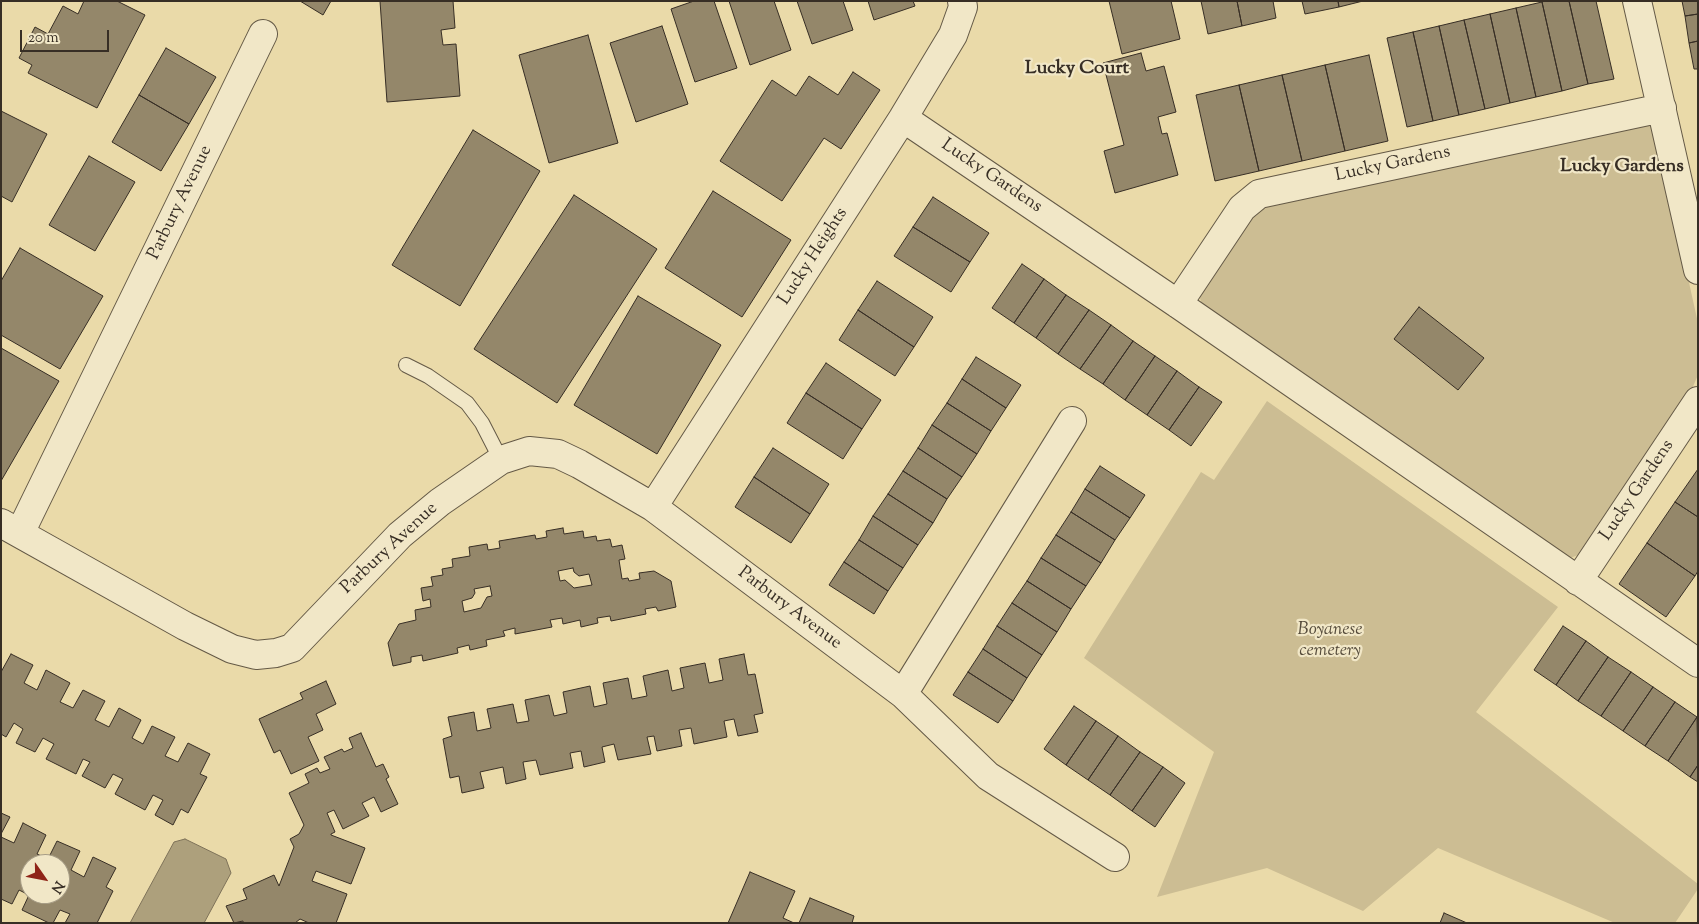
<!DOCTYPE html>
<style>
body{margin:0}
#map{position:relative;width:1699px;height:924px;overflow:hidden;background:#eadaa9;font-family:"Sorts Mill Goudy",serif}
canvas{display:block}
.frame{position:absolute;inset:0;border:2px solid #372e25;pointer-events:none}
.north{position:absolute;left:20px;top:854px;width:50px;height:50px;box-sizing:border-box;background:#f1e7c7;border:1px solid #a79d86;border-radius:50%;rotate:123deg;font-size:14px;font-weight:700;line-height:20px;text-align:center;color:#372e25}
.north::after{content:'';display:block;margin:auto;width:18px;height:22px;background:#8f2418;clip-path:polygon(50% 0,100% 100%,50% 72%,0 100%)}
.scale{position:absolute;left:20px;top:30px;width:89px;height:22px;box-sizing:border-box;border:2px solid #372e25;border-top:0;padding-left:6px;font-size:15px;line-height:18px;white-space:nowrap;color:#372e25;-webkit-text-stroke:4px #f1e7c7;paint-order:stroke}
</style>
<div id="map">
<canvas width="1699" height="924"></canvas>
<div class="frame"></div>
<div class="north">N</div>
<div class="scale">20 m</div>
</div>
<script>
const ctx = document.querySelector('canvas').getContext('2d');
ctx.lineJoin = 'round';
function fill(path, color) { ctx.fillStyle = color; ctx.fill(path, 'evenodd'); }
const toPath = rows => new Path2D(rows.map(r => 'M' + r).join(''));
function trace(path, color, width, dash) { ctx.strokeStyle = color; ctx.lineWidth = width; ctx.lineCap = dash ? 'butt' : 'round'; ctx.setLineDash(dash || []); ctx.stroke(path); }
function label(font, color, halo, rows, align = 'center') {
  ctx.font = font + ' "Sorts Mill Goudy",serif'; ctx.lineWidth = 4.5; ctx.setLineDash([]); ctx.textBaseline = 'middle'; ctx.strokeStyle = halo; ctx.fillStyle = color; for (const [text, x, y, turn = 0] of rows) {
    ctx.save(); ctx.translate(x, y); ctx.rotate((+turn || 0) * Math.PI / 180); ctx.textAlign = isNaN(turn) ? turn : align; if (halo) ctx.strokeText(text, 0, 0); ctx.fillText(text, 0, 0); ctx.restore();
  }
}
fill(toPath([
 [1653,121,1698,323,1698,375,1691,391,1583,553,1568,559,1202,306,1199,294,1250,215,1262,205],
 [1267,401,1558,607,1476,712,1698,884,1698,889,1675,923,1615,923,1438,848,1363,911,1267,868,1157,897,1214,752,1084,658,1201,472,1214,480]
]), '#ccbd93');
const water = toPath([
 [185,839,226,859,231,873,204,923,130,923,174,842,185,839]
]);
fill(water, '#ada07c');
trace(water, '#7e7259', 1);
const building = toPath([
 [84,1,117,1,145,15,97,108,28,73,32,65,19,58,35,27,48,34,63,6,78,14,84,1],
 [300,1,331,1,323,15,300,1],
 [380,1,453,1,455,28,441,30,443,45,456,44,460,96,387,102,380,1],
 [694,1,714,1,737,68,695,82,671,9,694,1],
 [729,1,774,1,791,50,750,65,729,1],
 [797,1,843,1,853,30,812,44,797,1],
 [868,1,913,1,915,6,874,20,868,1],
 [1109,1,1171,1,1180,39,1122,54,1109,1],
 [1201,1,1237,1,1242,26,1208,34,1201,1],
 [1237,1,1273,1,1276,18,1242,26,1237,1],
 [1302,1,1338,1,1339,7,1305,14,1302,1],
 [1338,1,1363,1,1339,7,1338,1],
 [1545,1,1569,1,1588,84,1562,91,1542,2,1545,1],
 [1569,1,1596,1,1614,79,1588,84,1569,1],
 [1682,1,1698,1,1698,14,1685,16,1682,1],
 [1542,2,1562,91,1536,97,1516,8,1542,2],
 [1516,8,1536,97,1510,103,1490,14,1516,8],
 [1490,14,1510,103,1485,109,1464,20,1490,14],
 [1698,14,1698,41,1689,43,1685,16,1698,14],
 [1464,20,1485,109,1459,115,1439,26,1464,20],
 [662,26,688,104,636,122,610,43,662,26],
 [1439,26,1459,115,1433,121,1413,32,1439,26],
 [1413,32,1433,121,1407,127,1387,38,1413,32],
 [588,35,618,143,549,163,519,55,588,35],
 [1698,41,1698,69,1694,69,1689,43,1698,41],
 [166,48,216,77,189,124,139,95,166,48],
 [1141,53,1146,71,1164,66,1176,112,1158,117,1162,134,1167,133,1178,175,1115,193,1104,151,1124,145,1103,63,1141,53],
 [1369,55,1388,141,1345,151,1325,65,1369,55],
 [1325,65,1345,151,1302,161,1282,75,1325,65],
 [853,72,880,90,841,149,824,138,782,201,720,161,772,80,796,96,809,76,838,95,853,72],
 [1282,75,1302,161,1259,171,1239,85,1282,75],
 [1239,85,1259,171,1215,181,1196,95,1239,85],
 [139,95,189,124,161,171,112,142,139,95],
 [1,111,47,134,12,202,1,196,1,111],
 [473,130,540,171,460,306,392,265,473,130],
 [89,156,135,182,95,251,49,225,89,156],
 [713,191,791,240,742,317,665,268,713,191],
 [574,195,657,249,557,403,474,349,574,195],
 [933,197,989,233,970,262,913,227,933,197],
 [913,227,970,262,951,292,894,256,913,227],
 [20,248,103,296,60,369,1,335,1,281,20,248],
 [1022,264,1044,279,1014,323,992,308,1022,264],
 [1044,279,1066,295,1036,338,1014,323,1044,279],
 [877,281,933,317,914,347,858,310,877,281],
 [1066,295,1089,310,1058,354,1036,338,1066,295],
 [638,296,721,345,657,454,574,405,638,296],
 [1419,307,1484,358,1458,390,1394,339,1419,307],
 [858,310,914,347,895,376,839,340,858,310],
 [1089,310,1111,325,1080,369,1058,354,1089,310],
 [1111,325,1133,341,1103,384,1080,369,1111,325],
 [1133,341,1155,356,1125,400,1103,384,1133,341],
 [1,348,59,381,1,481,1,348],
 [1155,356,1177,371,1147,415,1125,400,1155,356],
 [976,357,1021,385,1006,408,962,379,976,357],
 [826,363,881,400,862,429,806,393,826,363],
 [1177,371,1199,387,1169,430,1147,415,1177,371],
 [962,379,1006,408,991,431,947,403,962,379],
 [1199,387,1222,402,1191,446,1169,430,1199,387],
 [806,393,862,429,843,459,787,423,806,393],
 [947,403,991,431,977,454,932,425,947,403],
 [932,425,977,454,962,477,918,448,932,425],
 [773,448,829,484,810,514,754,477,773,448],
 [918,448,962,477,947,499,903,471,918,448],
 [1100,466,1145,495,1130,518,1085,489,1100,466],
 [1698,469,1698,517,1675,502,1698,469],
 [903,471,947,499,933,523,888,494,903,471],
 [754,477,810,514,791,543,735,507,754,477],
 [1085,489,1130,518,1115,540,1071,512,1085,489],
 [888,494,933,523,918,545,873,516,888,494],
 [1675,502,1698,517,1698,571,1695,576,1647,543,1675,502],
 [1071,512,1115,540,1101,563,1056,535,1071,512],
 [873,516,918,545,903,568,859,540,873,516],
 [563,528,564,534,583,531,584,538,596,536,597,541,610,539,612,547,622,545,625,559,619,560,622,579,628,578,629,581,640,579,639,573,654,571,671,581,676,607,658,611,656,607,645,609,646,614,611,621,610,616,597,618,598,623,581,627,580,620,563,624,562,618,550,620,552,627,515,634,515,628,503,631,505,636,486,640,487,646,470,650,469,645,457,648,458,653,423,661,422,655,411,657,411,662,393,666,388,643,399,624,416,620,415,610,431,607,430,599,423,601,421,588,433,586,431,577,443,575,442,569,453,567,452,559,470,556,469,547,487,544,488,550,500,548,499,541,535,535,536,539,547,537,546,531,563,528],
 [573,568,574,572,579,576,589,574,592,585,574,588,565,580,560,581,558,571,573,568],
 [490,586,492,596,487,597,481,608,464,612,462,601,472,598,475,593,474,589,490,586],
 [1056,535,1101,563,1086,586,1041,558,1056,535],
 [859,540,903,568,888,591,844,562,859,540],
 [1647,543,1695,576,1666,617,1619,584,1647,543],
 [1041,558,1086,586,1071,609,1027,581,1041,558],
 [844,562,888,591,874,614,829,585,844,562],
 [1027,581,1071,609,1057,632,1012,603,1027,581],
 [1012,603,1057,632,1042,655,997,626,1012,603],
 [997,626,1042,655,1027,678,983,649,997,626],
 [1563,626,1586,641,1556,685,1534,670,1563,626],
 [1586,641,1608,657,1578,701,1556,685,1586,641],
 [983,649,1027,678,1013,701,968,672,983,649],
 [11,654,33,665,24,683,37,690,46,670,70,683,60,702,73,708,83,690,105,701,95,720,109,727,119,708,141,720,132,738,143,744,152,726,175,737,165,756,178,762,188,743,210,754,200,774,207,777,188,813,181,809,173,825,155,815,163,800,153,795,145,810,115,794,123,779,113,774,105,788,82,776,90,762,83,759,76,774,46,759,54,744,43,738,35,752,16,743,23,729,14,723,6,737,1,734,1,672,11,654],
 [744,654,748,675,755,674,763,713,754,715,758,732,738,736,734,719,724,721,727,737,694,744,691,728,679,730,682,746,657,751,654,736,647,737,651,754,618,760,614,744,602,747,605,762,584,767,581,751,570,753,573,768,540,775,536,760,523,762,526,779,506,784,503,767,480,772,484,788,462,793,459,776,450,778,443,739,452,736,448,717,474,712,477,731,491,728,487,709,513,704,517,723,529,721,525,700,549,695,554,716,567,713,563,692,590,686,594,707,607,704,603,683,628,678,632,699,647,696,643,676,668,670,672,691,684,688,680,668,705,663,709,683,723,680,719,659,744,654],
 [1608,657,1631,672,1601,716,1578,701,1608,657],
 [968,672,1013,701,998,723,953,695,968,672],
 [1631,672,1653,687,1623,731,1601,716,1631,672],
 [326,681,336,704,316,714,323,730,308,737,319,761,291,774,280,750,274,753,259,719,303,699,300,693,326,681],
 [1653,687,1675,702,1645,746,1623,731,1653,687],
 [1675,702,1697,717,1668,761,1645,746,1675,702],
 [1074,706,1096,721,1066,765,1044,749,1074,706],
 [1697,717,1698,765,1690,777,1668,761,1697,717],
 [1096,721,1118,736,1088,780,1066,765,1096,721],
 [361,733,376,767,383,764,389,777,386,779,398,804,381,812,374,797,362,803,369,816,343,829,334,810,327,813,335,832,331,834,331,835,365,848,351,884,316,871,312,881,347,894,336,923,309,923,300,919,295,923,243,923,243,921,234,923,226,906,247,899,243,889,274,875,279,886,294,847,290,839,299,834,304,825,289,793,309,783,305,774,317,768,320,773,330,769,324,757,342,749,344,752,353,748,349,738,361,733],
 [1118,736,1140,752,1110,795,1088,780,1118,736],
 [1140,752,1163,767,1132,811,1110,795,1140,752],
 [1698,765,1698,782,1690,777,1698,765],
 [1163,767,1185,783,1155,827,1132,811,1163,767],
 [1,813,10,817,1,834,1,813],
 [23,823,46,835,37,854,48,859,57,841,80,851,71,870,84,877,93,857,116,868,106,887,113,891,97,923,65,923,70,914,60,910,53,923,49,923,22,910,29,895,19,890,12,904,1,899,1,837,14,843,23,823],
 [30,864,60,864,60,894,30,894,30,864],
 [750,872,795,891,783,918,794,923,728,923,750,872],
 [810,898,854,916,852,923,799,923,810,898],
 [1444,913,1467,923,1440,923,1444,913]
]);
fill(building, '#94876a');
trace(building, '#372e25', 1);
const service = toPath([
 [406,365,428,376,467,403,482,423,501,460]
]);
const minor = toPath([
 [1637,1,1698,270],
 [903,118,1178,304,1698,663],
 [1178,304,1242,208,1259,194,1662,108],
 [653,507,903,118,953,35,963,7,962,1],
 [1,523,185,626,232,649,256,655,276,653,292,648,400,535,440,502,501,460,529,451,558,454,579,464,653,507,903,694,988,776,1115,857],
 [20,533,263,34],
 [1578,581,1698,401],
 [903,694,1072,421]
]);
trace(service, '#645946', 16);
trace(minor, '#645946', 30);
trace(service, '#f1e7c7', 14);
trace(minor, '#f1e7c7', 28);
label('18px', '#372e25', '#f1e7c7', [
 ["Lucky Gardens",1393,165,-12],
 ["Lucky Gardens",991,177,34],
 ["Parbury Avenue",181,203,-64],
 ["Lucky Heights",814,257,-57],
 ["Lucky Gardens",1638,491,-56],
 ["Parbury Avenue",390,549,-43],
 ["Parbury Avenue",789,609,37]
]);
label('italic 18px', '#554b3b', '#f1e7c7', [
 ["Boyanese",1330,631],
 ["cemetery",1330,652]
]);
label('bold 19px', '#372e25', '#f1e7c7', [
 ["Lucky Court",1077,70],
 ["Lucky Gardens",1622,168]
]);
</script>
